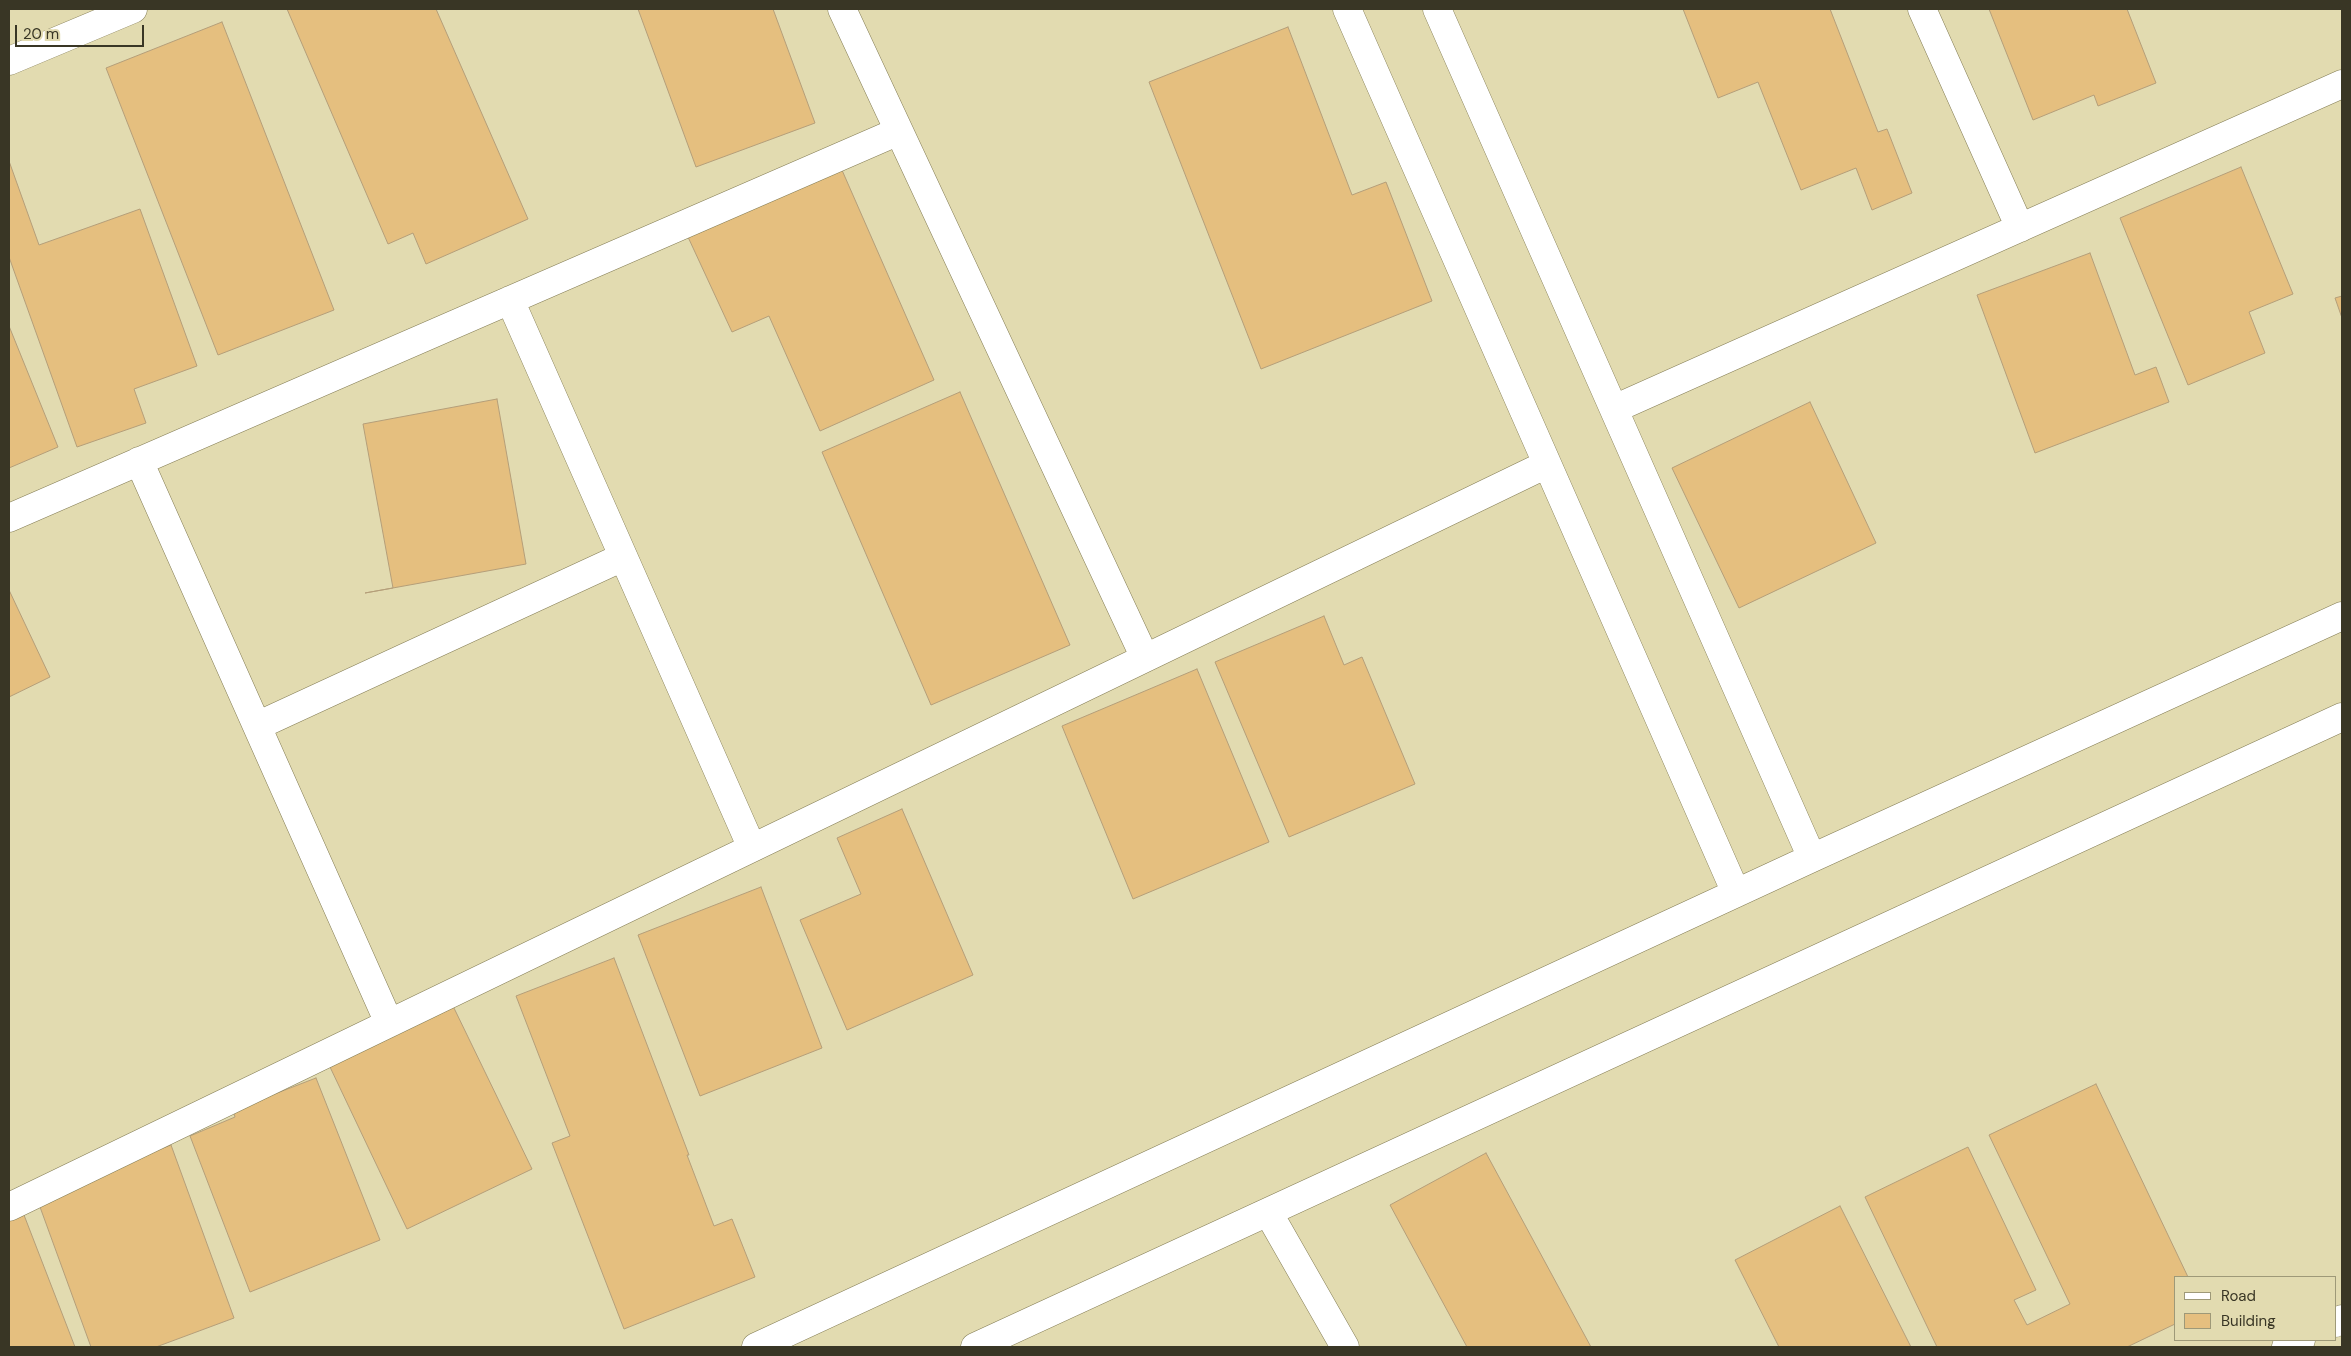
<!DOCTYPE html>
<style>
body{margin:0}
#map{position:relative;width:2351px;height:1356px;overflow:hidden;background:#e2dbb0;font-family:"DM Sans",sans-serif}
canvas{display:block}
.frame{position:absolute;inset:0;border:10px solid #393625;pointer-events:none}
.legend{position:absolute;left:2174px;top:1276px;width:162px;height:65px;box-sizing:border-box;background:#e2dbb0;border:1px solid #9e9978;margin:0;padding:6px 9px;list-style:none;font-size:15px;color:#393625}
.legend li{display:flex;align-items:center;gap:10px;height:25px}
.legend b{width:25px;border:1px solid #9e9978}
.scale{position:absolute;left:15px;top:25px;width:129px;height:22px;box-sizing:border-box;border:2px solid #393625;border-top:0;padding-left:6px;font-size:15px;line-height:18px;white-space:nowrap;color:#393625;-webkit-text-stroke:4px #e2dbb0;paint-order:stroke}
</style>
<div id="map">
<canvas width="2351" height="1356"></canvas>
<div class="frame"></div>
<ul class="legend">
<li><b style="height:6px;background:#fff"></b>Road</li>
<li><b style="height:14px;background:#e5bf7f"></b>Building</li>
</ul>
<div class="scale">20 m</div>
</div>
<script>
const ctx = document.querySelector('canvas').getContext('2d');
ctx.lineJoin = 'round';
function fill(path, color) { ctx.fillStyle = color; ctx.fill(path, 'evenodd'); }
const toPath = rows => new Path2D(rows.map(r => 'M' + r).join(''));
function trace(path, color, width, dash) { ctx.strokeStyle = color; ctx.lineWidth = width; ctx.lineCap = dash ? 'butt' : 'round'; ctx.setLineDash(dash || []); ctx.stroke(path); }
const building = toPath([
 [287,9,436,9,528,219,426,264,413,233,388,244,287,9],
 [638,9,773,9,815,123,696,167,638,9],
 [1683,9,1830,9,1878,132,1887,129,1912,193,1872,210,1856,168,1801,190,1758,82,1718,98,1683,9],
 [1989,9,2127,9,2156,83,2098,106,2094,95,2033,120,1989,9],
 [222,22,334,310,218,355,106,68,222,22],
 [1288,27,1352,195,1386,182,1432,301,1261,369,1149,82,1288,27],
 [9,161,39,245,140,209,197,366,134,389,146,423,77,447,9,257,9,161],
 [838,161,934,380,820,431,769,316,732,332,688,237,838,161],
 [2241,167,2293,294,2249,312,2265,353,2188,385,2120,218,2241,167],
 [2090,253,2135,375,2156,367,2169,402,2035,453,1977,295,2090,253],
 [2342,296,2342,318,2335,298,2342,296],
 [9,326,58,447,9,468,9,326],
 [960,392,1070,645,931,705,822,452,960,392],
 [497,399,526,564,365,593,393,588,363,424,497,399],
 [1810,402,1876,543,1739,608,1672,468,1810,402],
 [9,590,50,677,9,697,9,590],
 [1324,616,1344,665,1362,657,1415,784,1289,837,1215,662,1324,616],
 [1197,669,1269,842,1133,899,1062,726,1197,669],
 [902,809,973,975,847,1030,800,920,861,894,837,838,902,809],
 [761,887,822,1048,700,1096,638,935,761,887],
 [614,958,689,1155,687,1155,714,1226,732,1219,755,1277,624,1329,552,1143,570,1136,516,996,614,958],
 [453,1006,532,1169,407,1229,330,1067,453,1006],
 [316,1078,380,1240,250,1292,190,1136,235,1117,233,1110,316,1078],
 [2096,1084,2188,1277,2175,1277,2175,1324,2127,1347,1937,1347,1865,1197,1968,1147,2036,1290,2014,1300,2027,1325,2070,1304,1989,1135,2096,1084],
 [171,1145,234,1318,156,1347,91,1347,36,1196,171,1145],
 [1486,1153,1591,1347,1467,1347,1390,1205,1486,1153],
 [1840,1206,1911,1347,1779,1347,1735,1260,1840,1206],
 [24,1215,75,1347,9,1347,9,1221,24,1215]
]);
fill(building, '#e5bf7f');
trace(building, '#b49e79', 1);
const street = toPath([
 [842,9,1145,658],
 [1347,9,1736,893],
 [1437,9,1812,858],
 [1922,9,2020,228],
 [9,61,133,9],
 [510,300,752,848],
 [1614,409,2342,84],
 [139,461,389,1023],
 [9,518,899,131],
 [257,726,623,557],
 [9,1207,1547,464],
 [1268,1212,1345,1347],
 [2335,1323,2342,1319],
 [756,1347,1812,858,2342,616],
 [975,1347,2342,717],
 [2286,1347,2301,1340]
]);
trace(street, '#847d55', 29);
trace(street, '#fff', 28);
</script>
